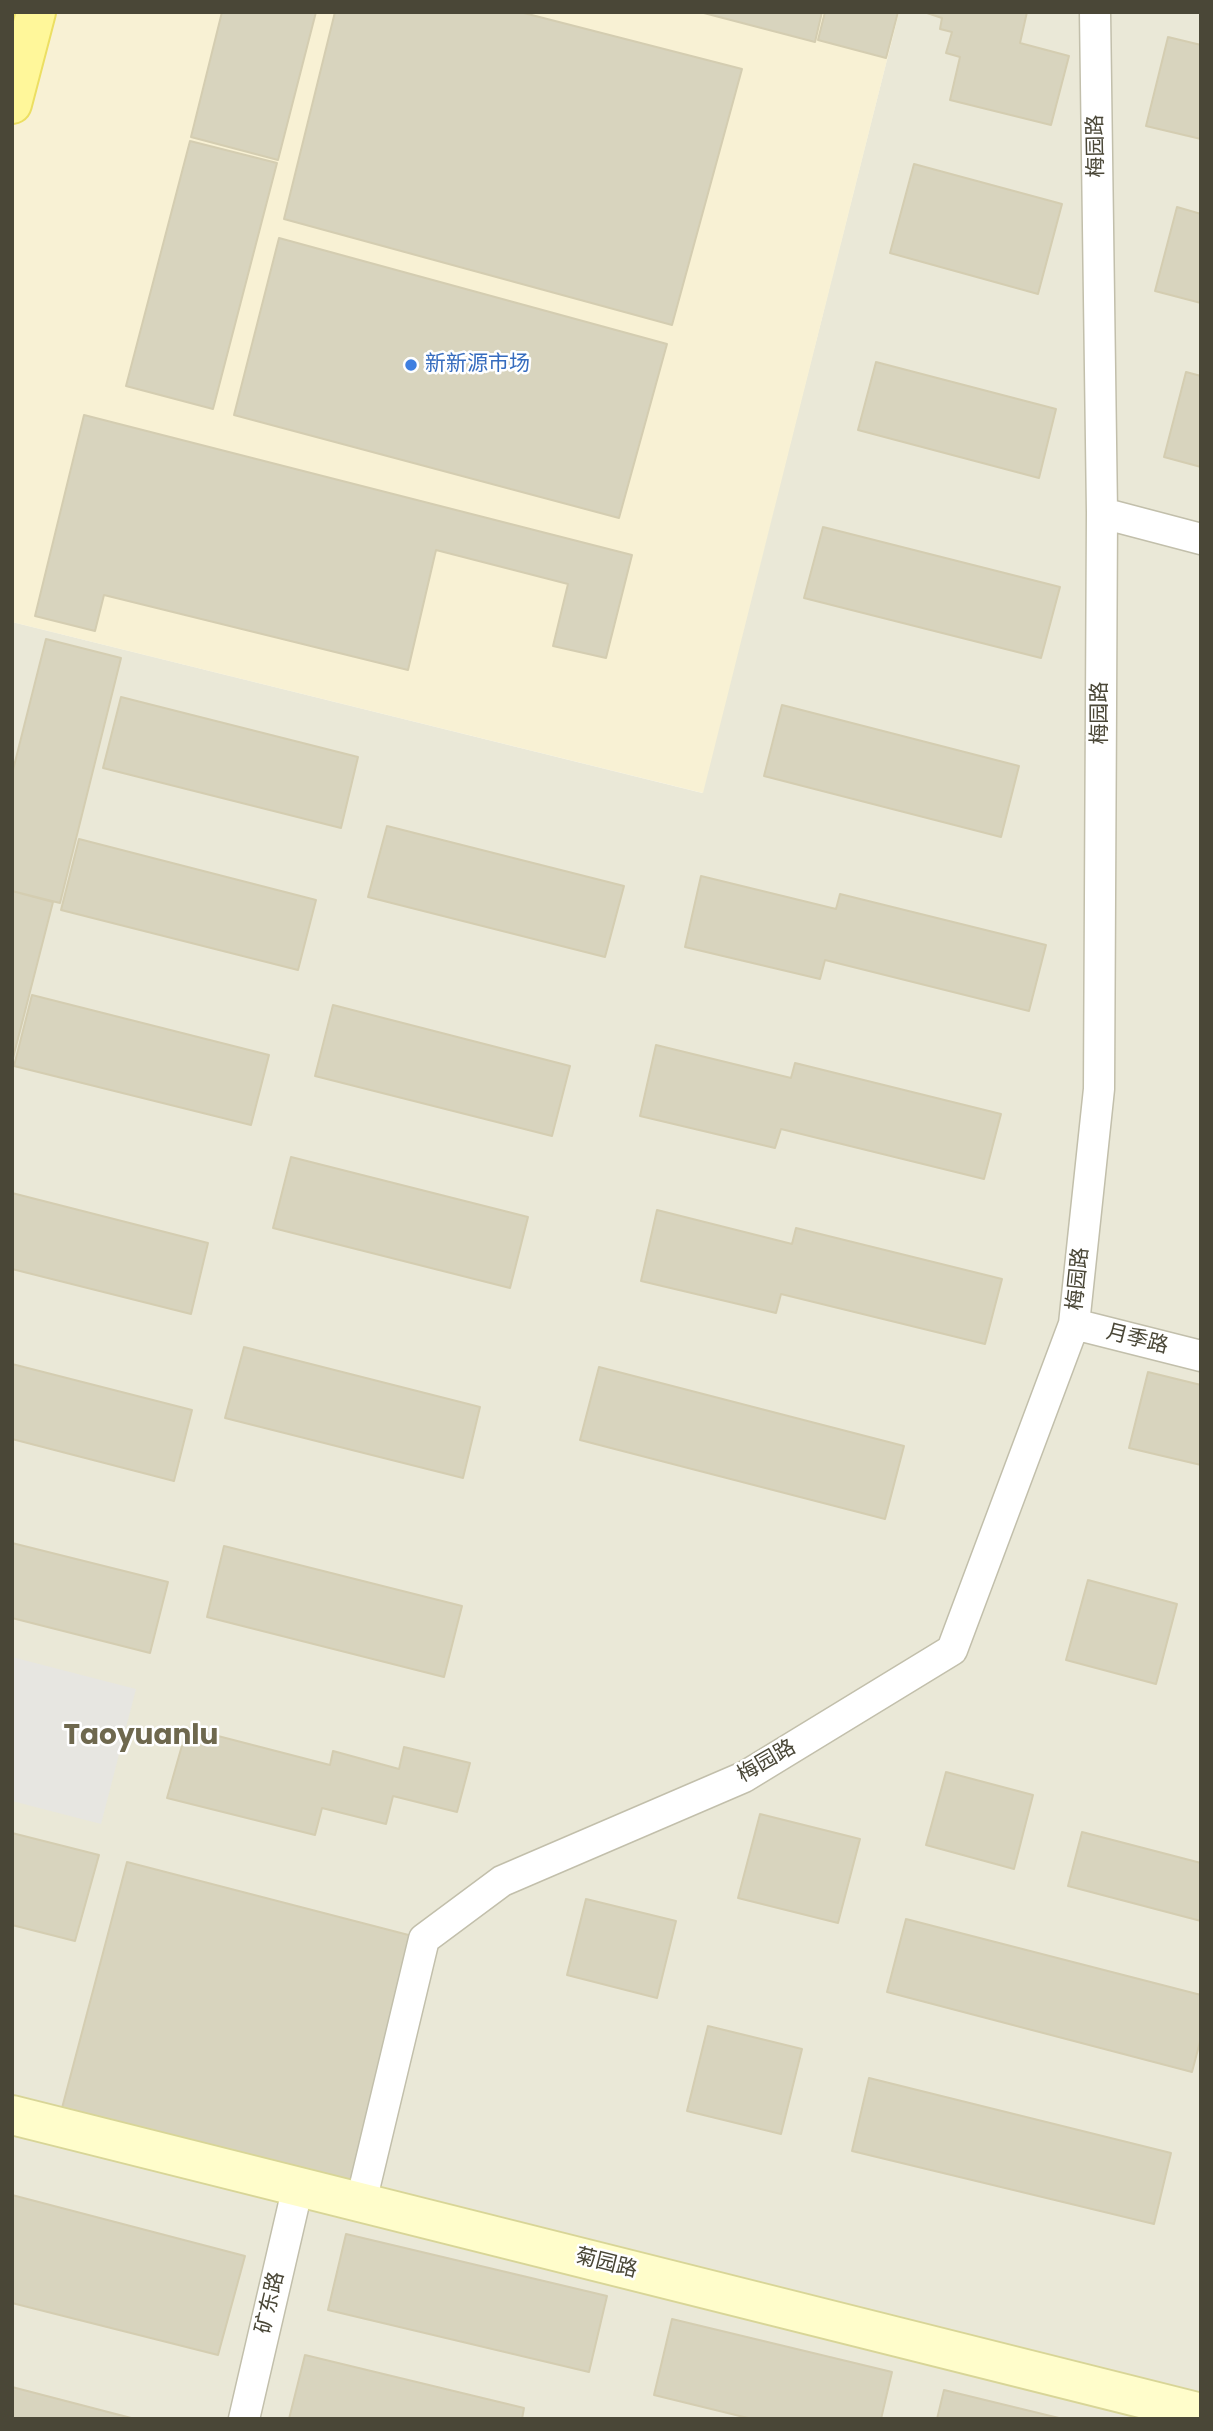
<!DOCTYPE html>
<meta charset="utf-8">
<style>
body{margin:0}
#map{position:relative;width:1213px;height:2431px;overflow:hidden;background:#f6f5ea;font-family:Poppins,sans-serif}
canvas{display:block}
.frame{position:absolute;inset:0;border:14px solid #4a4737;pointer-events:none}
</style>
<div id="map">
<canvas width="1213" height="2431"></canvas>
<div class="frame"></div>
</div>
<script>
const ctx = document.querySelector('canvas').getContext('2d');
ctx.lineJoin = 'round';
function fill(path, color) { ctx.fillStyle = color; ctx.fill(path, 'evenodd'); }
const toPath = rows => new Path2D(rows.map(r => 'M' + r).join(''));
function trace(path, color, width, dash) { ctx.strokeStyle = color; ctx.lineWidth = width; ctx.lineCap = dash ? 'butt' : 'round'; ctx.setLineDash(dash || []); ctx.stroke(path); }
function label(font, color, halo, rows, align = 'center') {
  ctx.font = font + ' Poppins,"Noto Sans SC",sans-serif'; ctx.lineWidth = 5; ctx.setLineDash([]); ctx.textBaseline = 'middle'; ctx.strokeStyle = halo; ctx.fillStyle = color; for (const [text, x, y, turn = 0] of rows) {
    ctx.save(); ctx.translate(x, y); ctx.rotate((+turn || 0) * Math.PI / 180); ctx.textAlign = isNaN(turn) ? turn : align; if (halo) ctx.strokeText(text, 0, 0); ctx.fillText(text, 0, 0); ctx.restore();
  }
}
fill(toPath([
 [899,12,1201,12,1201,2419,12,2419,12,622,702,793],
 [127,1862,424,1939,57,2127]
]), '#eae8d7');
fill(toPath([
 [37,12,899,12,703,793,12,622,12,108]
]), '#f8f1d4');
fill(toPath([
 [12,1657,136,1689,101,1824,12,1801]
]), '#e7e6e1');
const building = toPath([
 [222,12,316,12,278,160,191,137,222,12],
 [335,12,520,12,742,69,672,325,284,219,335,12],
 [700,12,822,12,815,42,700,12],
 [825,12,898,12,886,58,818,40,825,12],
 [1027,12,1020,43,1069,56,1051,125,950,100,960,57,946,53,952,32,940,29,942,18,924,12,1027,12],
 [1168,37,1201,45,1201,139,1146,126,1168,37],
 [190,141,277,163,213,409,126,386,190,141],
 [914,164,1062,204,1038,294,890,253,914,164],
 [1177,207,1201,214,1201,303,1155,291,1177,207],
 [279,238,667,344,619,518,234,415,279,238],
 [876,362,1056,409,1039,478,858,430,876,362],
 [1186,372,1201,376,1201,467,1164,457,1186,372],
 [84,415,632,555,606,658,553,646,568,584,436,550,408,670,104,595,95,631,35,616,84,415],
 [823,527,1060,587,1041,658,804,598,823,527],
 [46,639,121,658,60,903,12,891,12,774,46,639],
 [121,697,358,757,341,828,103,768,121,697],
 [782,705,1019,766,1001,837,764,776,782,705],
 [387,826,624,886,605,957,368,897,387,826],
 [79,839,316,900,298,970,61,910,79,839],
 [701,876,836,909,840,894,1046,945,1029,1011,825,960,820,979,685,947,701,876],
 [12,891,53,902,12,1062,12,891],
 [32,995,269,1055,251,1125,14,1066,32,995],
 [333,1005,570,1066,552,1136,315,1076,333,1005],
 [656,1045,791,1078,795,1063,1001,1114,984,1179,781,1129,775,1148,640,1116,656,1045],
 [291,1157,528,1217,510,1288,273,1228,291,1157],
 [12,1193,208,1243,191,1314,12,1269,12,1193],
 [657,1210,792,1244,796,1228,1002,1279,985,1344,781,1294,776,1313,641,1281,657,1210],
 [244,1347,480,1407,463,1478,225,1418,244,1347],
 [12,1364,192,1410,174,1481,12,1439,12,1364],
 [599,1367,904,1446,885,1519,580,1440,599,1367],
 [1148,1372,1201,1385,1201,1465,1129,1448,1148,1372],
 [12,1543,168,1582,150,1653,12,1618,12,1543],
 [224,1546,462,1606,444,1677,207,1617,224,1546],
 [1088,1580,1177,1604,1156,1684,1066,1660,1088,1580],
 [187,1728,330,1765,333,1751,399,1769,404,1747,470,1763,457,1812,393,1796,386,1824,322,1808,315,1835,167,1798,187,1728],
 [946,1772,1033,1795,1014,1869,926,1845,946,1772],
 [760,1814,860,1839,838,1923,738,1898,760,1814],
 [1082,1832,1201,1863,1201,1921,1068,1886,1082,1832],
 [12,1833,99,1855,75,1941,12,1925,12,1833],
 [127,1862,424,1939,361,2202,57,2127,127,1862],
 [586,1899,676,1921,657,1998,567,1975,586,1899],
 [906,1919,1201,1995,1201,2038,1192,2072,887,1992,906,1919],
 [708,2026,802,2049,781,2134,687,2111,708,2026],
 [869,2078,1171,2153,1154,2224,852,2151,869,2078],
 [12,2195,245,2256,218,2355,12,2303,12,2195],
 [346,2234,607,2296,589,2372,328,2310,346,2234],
 [672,2319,892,2372,881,2419,752,2419,654,2395,672,2319],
 [305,2355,524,2408,522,2419,289,2419,305,2355],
 [12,2387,135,2419,12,2419,12,2387],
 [944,2390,1063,2419,937,2419,944,2390]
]);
fill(building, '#d8d4be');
trace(building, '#d4cdb1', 2);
const street = toPath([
 [1102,513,1201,539],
 [1074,1324,1201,1356],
 [361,2202,424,1939,502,1881,744,1777,952,1650,1074,1324,1099,1089,1102,513,1095,12],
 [244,2419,298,2186]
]);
const secondary = toPath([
 [12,2115,1201,2413]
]);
const primary = toPath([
 [12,104,36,12]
]);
trace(street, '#c2bfab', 33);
trace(secondary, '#d8d597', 42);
trace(primary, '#ecdf62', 42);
trace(street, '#fff', 30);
trace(secondary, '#fffdcb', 38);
trace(primary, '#fff79a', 38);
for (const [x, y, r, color] of [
 [411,365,7,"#3f7fe0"]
]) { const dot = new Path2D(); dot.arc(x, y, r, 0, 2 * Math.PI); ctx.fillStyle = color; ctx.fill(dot); trace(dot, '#fff', 2.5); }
label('21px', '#4a4737', '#fff', [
 ["梅园路",1097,146,-91],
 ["梅园路",1101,713,-90],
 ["梅园路",1079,1279,-84],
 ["月季路",1137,1340,14],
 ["梅园路",767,1762,-30],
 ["菊园路",606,2264,14],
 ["矿东路",271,2303,-77]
]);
label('21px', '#366cbe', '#fff', [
 ["新新源市场",425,365]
], 'left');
label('bold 28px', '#6e684e', '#fff', [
 ["Taoyuanlu",141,1737]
]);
</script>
